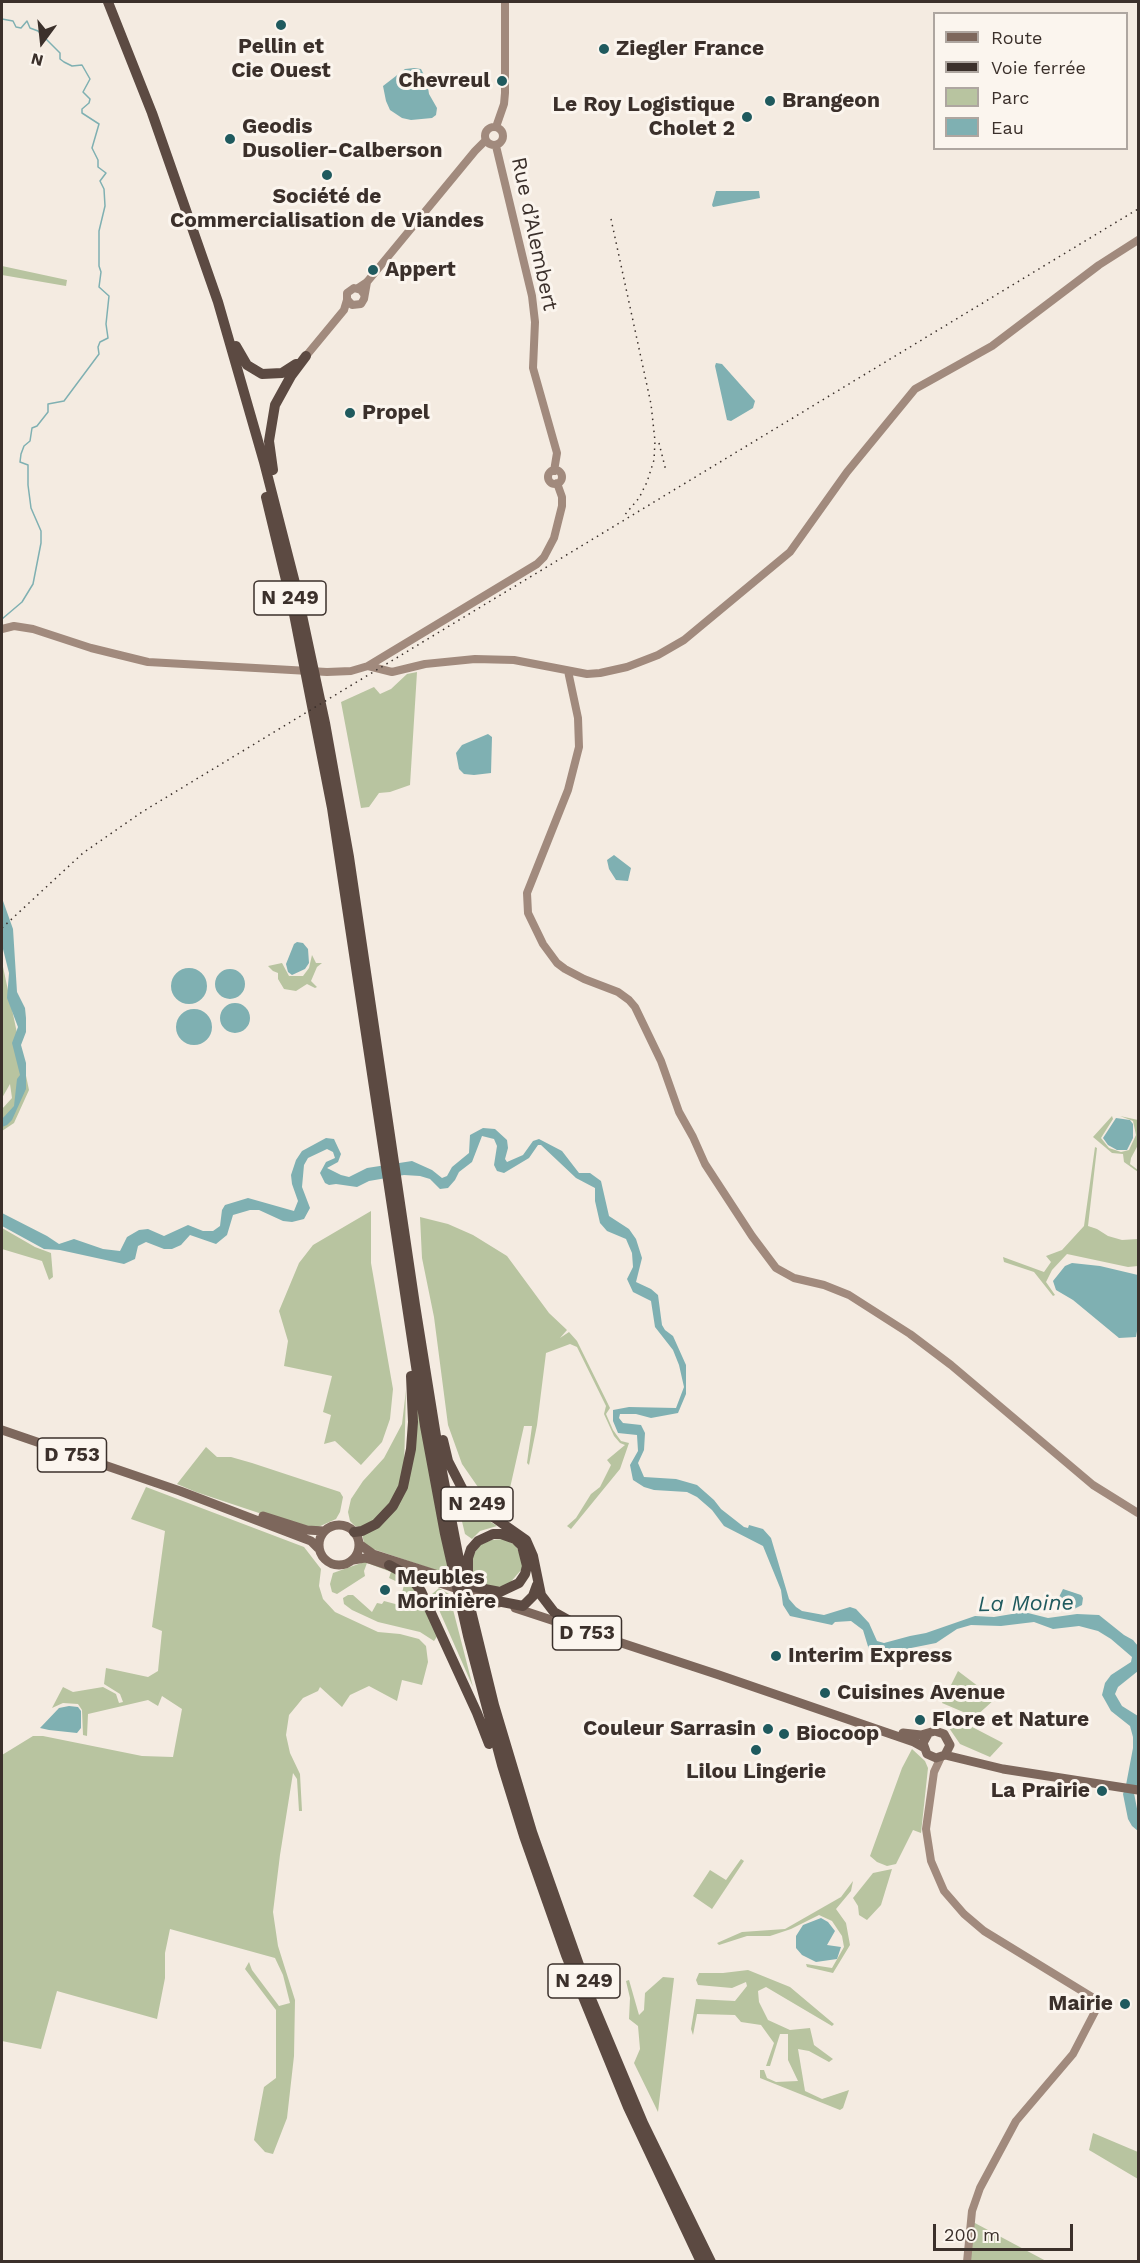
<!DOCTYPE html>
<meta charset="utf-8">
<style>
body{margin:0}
#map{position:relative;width:1140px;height:2263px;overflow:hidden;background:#f4ebe1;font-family:"Work Sans",sans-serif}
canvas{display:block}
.frame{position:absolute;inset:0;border:3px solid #3b302b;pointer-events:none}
.legend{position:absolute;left:933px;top:12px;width:195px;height:138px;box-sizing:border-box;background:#fbf5ee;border:2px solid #aea6a0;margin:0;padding:8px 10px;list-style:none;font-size:18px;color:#3b302b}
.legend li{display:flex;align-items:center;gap:12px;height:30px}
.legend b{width:30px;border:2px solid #aea6a0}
.north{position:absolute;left:12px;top:12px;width:60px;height:60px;-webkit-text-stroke:4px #fbf5ee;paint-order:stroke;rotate:195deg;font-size:16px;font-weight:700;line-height:24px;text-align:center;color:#3b302b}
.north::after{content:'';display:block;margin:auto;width:21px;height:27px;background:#3b302b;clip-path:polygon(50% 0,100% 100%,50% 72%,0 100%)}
.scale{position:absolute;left:933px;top:2224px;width:140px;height:27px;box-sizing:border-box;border:3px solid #3b302b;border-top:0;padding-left:8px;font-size:18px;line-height:21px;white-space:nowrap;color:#3b302b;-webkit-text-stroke:4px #fbf5ee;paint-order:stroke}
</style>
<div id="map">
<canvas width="1140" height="2263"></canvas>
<div class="frame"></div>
<ul class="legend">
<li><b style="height:8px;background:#7d675c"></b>Route</li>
<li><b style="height:8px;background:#3b302b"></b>Voie ferrée</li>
<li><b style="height:16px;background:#b8c4a0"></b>Parc</li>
<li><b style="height:16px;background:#7fb0b2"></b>Eau</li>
</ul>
<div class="north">N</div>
<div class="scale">200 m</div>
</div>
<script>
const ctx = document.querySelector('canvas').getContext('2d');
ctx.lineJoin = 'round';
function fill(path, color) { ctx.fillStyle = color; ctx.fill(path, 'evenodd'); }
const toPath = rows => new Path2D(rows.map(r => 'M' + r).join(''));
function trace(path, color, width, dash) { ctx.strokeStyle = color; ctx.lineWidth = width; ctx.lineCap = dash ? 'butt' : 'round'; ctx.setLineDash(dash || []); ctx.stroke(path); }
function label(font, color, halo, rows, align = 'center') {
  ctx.font = font + ' "Work Sans",sans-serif'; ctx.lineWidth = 6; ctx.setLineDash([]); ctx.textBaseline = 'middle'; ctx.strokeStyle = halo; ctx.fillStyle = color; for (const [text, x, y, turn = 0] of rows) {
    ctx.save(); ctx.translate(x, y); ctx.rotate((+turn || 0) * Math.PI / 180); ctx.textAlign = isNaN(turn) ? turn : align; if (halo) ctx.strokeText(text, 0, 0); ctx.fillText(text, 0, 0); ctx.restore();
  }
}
fill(toPath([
 [2,266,67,280,66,286,2,275],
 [417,672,410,785,390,792,379,793,369,807,361,808,341,702,374,687,380,694,391,689,407,674],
 [312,955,316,963,322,963,317,967,311,981,317,987,315,988,307,984,296,991,284,989,278,979,278,973,273,971,268,966,282,963,289,976,303,976,309,968],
 [2,962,29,1090,14,1123,2,1131,2,1109,12,1098,10,1084,2,1098],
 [1112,1116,1113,1119,1101,1138,1109,1148,1121,1152,1129,1150,1136,1135,1133,1121,1120,1116,1138,1120,1138,1145,1131,1158,1130,1164,1138,1170,1138,1172,1124,1162,1123,1154,1112,1153,1093,1137],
 [1095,1147,1097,1148,1088,1226,1097,1229,1108,1236,1122,1240,1138,1239,1138,1266,1128,1267,1067,1254,1052,1270,1046,1282,1055,1295,1053,1296,1034,1272,1004,1262,1003,1257,1044,1272,1051,1262,1046,1256,1062,1250,1084,1226],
 [371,1211,371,1263,393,1389,390,1419,382,1442,361,1465,335,1441,324,1444,331,1415,323,1412,332,1376,284,1366,288,1341,279,1311,299,1263,313,1245],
 [420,1217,448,1224,473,1235,507,1256,549,1313,567,1330,560,1338,569,1332,577,1341,610,1408,606,1414,613,1430,621,1441,629,1443,620,1469,571,1529,567,1526,576,1518,591,1494,600,1487,611,1465,607,1460,625,1445,620,1443,614,1436,604,1414,606,1406,577,1347,570,1344,546,1353,537,1425,529,1465,527,1463,532,1426,524,1426,505,1510,480,1490,462,1464,448,1425,434,1317,422,1258],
 [2,1228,35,1247,51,1253,53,1277,49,1280,42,1261,2,1249],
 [406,1390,404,1468,397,1493,383,1512,369,1525,362,1527,355,1526,350,1521,348,1512,351,1499,363,1481,384,1458,402,1424],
 [417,1405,448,1569,473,1555,480,1545,491,1540,504,1539,515,1545,522,1557,522,1569,508,1585,493,1588,477,1584,367,1547,364,1543,362,1534,397,1507],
 [206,1447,217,1457,231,1457,252,1463,340,1492,343,1497,340,1512,336,1519,316,1528,268,1516,196,1492,177,1484],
 [146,1487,304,1547,321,1569,319,1586,323,1599,335,1612,378,1632,400,1634,419,1639,426,1646,428,1662,422,1685,402,1680,397,1701,369,1686,350,1695,342,1707,320,1687,318,1691,303,1698,289,1715,286,1735,290,1753,300,1774,302,1811,299,1811,297,1779,293,1773,280,1855,273,1912,278,1946,295,2000,294,2056,287,2118,273,2154,265,2152,254,2140,264,2087,276,2078,276,2010,245,1969,249,1962,252,1970,279,2006,290,2003,283,1975,275,1958,170,1929,165,1953,165,1978,157,2019,57,1991,41,2049,2,2041,2,1755,33,1736,43,1736,142,1756,173,1757,182,1709,162,1696,158,1706,148,1700,88,1714,87,1736,83,1735,82,1710,78,1704,63,1703,52,1708,63,1687,73,1692,103,1687,116,1694,119,1703,123,1702,120,1694,104,1684,106,1668,148,1677,158,1671,162,1631,152,1627,165,1531,131,1519],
 [455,1492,477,1513,497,1526,480,1531,472,1539,465,1534],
 [367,1561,403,1575,413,1581,438,1635,434,1641,420,1632,378,1622,352,1610,344,1604,343,1598,348,1595,353,1595,372,1612,377,1603,382,1604,384,1601,399,1605,404,1585,389,1578,391,1572,367,1563,364,1571,365,1576,337,1594,332,1592,330,1584,333,1573],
 [439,1588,449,1594,473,1687,432,1594],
 [958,1671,995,1699,975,1717,942,1703],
 [953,1717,1003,1743,990,1757,960,1744,947,1725],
 [912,1749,925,1761,928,1768,921,1833,913,1830,896,1864,887,1866,877,1862,870,1856,902,1768],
 [741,1859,744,1861,712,1909,693,1896,710,1870,726,1880],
 [892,1869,881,1905,867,1920,859,1915,858,1906,853,1898,873,1873],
 [853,1881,851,1891,836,1909,846,1923,850,1945,833,1973,807,1967,806,1964,832,1968,844,1947,842,1936,832,1921,819,1915,791,1929,770,1936,747,1936,719,1945,717,1943,742,1932,785,1929,841,1897],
 [748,1970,790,1987,834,2024,832,2026,766,1987,758,1991,759,2002,768,2020,790,2030,810,2028,814,2045,833,2059,829,2062,809,2051,798,2049,805,2091,822,2099,849,2090,843,2108,840,2110,760,2078,760,2070,764,2070,767,2078,776,2082,798,2081,788,2060,788,2034,780,2034,770,2066,766,2066,774,2043,761,2025,741,2022,735,2015,697,2014,693,2035,691,2029,696,1999,735,2001,747,1986,746,1982,732,1988,698,1985,696,1980,699,1973,723,1973],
 [663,1977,674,1978,658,2112,634,2063,640,2049,638,2026,629,2019,630,1998,626,1981,629,1980,639,2015,644,2010,645,1993],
 [1093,2133,1138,2152,1138,2179,1089,2150],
 [973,2222,1046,2261,968,2262]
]), '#b8c4a0');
fill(toPath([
 [414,68,421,69,427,81,429,94,437,108,436,115,432,118,411,120,402,118,390,110,386,101,383,86,405,69],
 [716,191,759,191,760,198,713,207,712,205],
 [716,363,722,364,755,401,753,408,731,421,727,420,715,366],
 [488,734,492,737,491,773,474,775,464,774,459,769,456,753,462,745],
 [614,855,631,868,628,881,616,880,609,869,607,860],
 [2,898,13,929,17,992,25,1008,26,1018,26,1032,21,1045,26,1063,26,1089,12,1120,7,1125,2,1127,2,1119,14,1106,17,1079,20,1075,12,1043,18,1027,7,998,9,973,2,945],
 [297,942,303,943,308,949,309,963,305,969,292,975,288,972,286,964,294,944],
 '171 986a18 18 0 1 1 36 0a18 18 0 1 1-36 0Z',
 '215 984a15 15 0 1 1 30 0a15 15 0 1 1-30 0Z',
 '220 1018a15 15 0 1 1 30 0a15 15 0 1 1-30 0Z',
 '176 1027a18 18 0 1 1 36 0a18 18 0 1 1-36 0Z',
 [1116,1118,1130,1120,1133,1124,1133,1138,1127,1150,1117,1150,1108,1145,1103,1138],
 [483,1128,495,1129,507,1140,508,1148,505,1159,507,1162,523,1155,533,1141,539,1139,562,1151,579,1173,590,1173,601,1181,609,1216,629,1229,636,1239,642,1258,636,1282,651,1289,658,1295,662,1325,665,1330,673,1336,686,1365,686,1394,678,1413,651,1418,636,1414,620,1414,619,1418,623,1423,641,1425,645,1433,644,1450,638,1463,644,1477,676,1479,697,1485,714,1500,721,1509,744,1527,748,1528,749,1525,763,1529,771,1538,789,1599,796,1607,802,1611,824,1615,850,1607,856,1609,869,1623,877,1641,884,1643,910,1636,926,1633,975,1616,994,1617,1024,1612,1048,1618,1077,1614,1099,1615,1124,1635,1133,1640,1138,1646,1138,1671,1118,1687,1115,1694,1122,1706,1138,1716,1138,1783,1134,1793,1138,1814,1138,1831,1132,1826,1128,1819,1123,1794,1126,1785,1133,1748,1133,1737,1130,1726,1111,1711,1102,1695,1105,1683,1111,1675,1131,1662,1132,1657,1111,1639,1098,1631,1079,1626,1053,1629,1034,1622,1001,1626,971,1625,957,1629,936,1643,876,1655,870,1653,863,1630,851,1621,835,1622,832,1625,790,1616,783,1605,781,1590,763,1546,724,1526,712,1510,697,1497,687,1492,654,1490,644,1487,633,1480,630,1465,638,1451,637,1435,618,1433,613,1421,613,1410,629,1407,676,1408,684,1387,679,1365,673,1350,655,1327,651,1301,633,1292,627,1279,633,1267,632,1253,626,1239,607,1231,600,1223,595,1201,595,1188,576,1178,541,1145,538,1145,529,1158,504,1173,497,1171,494,1165,497,1146,494,1139,482,1136,472,1162,459,1172,455,1180,448,1188,440,1189,430,1179,420,1176,404,1175,369,1181,357,1187,336,1184,329,1185,325,1183,320,1173,326,1162,335,1158,333,1152,327,1149,308,1158,304,1165,302,1187,310,1208,304,1219,292,1222,283,1221,259,1210,250,1210,233,1215,227,1235,216,1244,190,1235,181,1245,172,1249,164,1249,146,1242,138,1246,135,1259,124,1264,60,1250,44,1249,2,1226,2,1213,47,1236,59,1244,74,1239,103,1249,120,1251,127,1237,139,1230,148,1229,164,1236,188,1225,203,1231,213,1231,220,1226,222,1210,225,1205,248,1198,294,1211,298,1201,292,1184,291,1175,296,1160,302,1151,326,1138,334,1139,341,1154,338,1162,327,1168,341,1175,349,1177,367,1168,412,1161,432,1170,442,1178,447,1176,452,1167,469,1153,470,1135],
 [1072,1263,1100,1266,1138,1275,1138,1325,1136,1337,1119,1338,1073,1300,1056,1290,1053,1281,1065,1266],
 [1063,1589,1081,1595,1083,1598,1082,1605,1070,1611,1063,1610,1057,1601],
 [69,1706,78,1707,81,1711,81,1728,77,1733,49,1730,40,1728,59,1708],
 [821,1918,828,1922,835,1931,827,1945,841,1947,837,1959,816,1962,802,1955,796,1948,796,1936,803,1925]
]), '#7fb0b2');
trace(toPath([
 [2,19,13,21,16,27,21,28,27,21,30,28,38,31,60,53,60,59,64,62,72,66,82,65,90,79,83,92,90,99,89,103,82,109,82,113,99,124,92,148,98,160,98,167,106,173,100,181,104,189,105,206,99,231,99,266,101,272,99,287,109,296,106,324,108,338,100,342,98,347,99,354,64,401,48,404,48,412,37,426,32,428,30,441,24,446,21,454,20,462,28,465,28,485,31,508,41,531,41,543,33,584,22,602,2,619]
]), '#7fb0b2', 1.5);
trace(toPath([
 '485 136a9 9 0 1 1 18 0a9 9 0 1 1-18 0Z',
 [496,127,504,104,505,93,505,2],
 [496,146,532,296,535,322,533,368,557,453,554,471],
 [358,288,367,282,475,151,485,141],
 [364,294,361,290,354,288,347,293,347,299,352,305,361,304,364,299,367,282],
 [306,356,344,310,347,300],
 '548 477a7 7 0 1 1 14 0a7 7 0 1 1-14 0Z',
 [2,629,14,626,33,629,91,648,148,662,327,672,351,671,368,666,392,672,425,664,475,659,514,660,587,674,600,673,627,667,658,655,684,640,790,552,847,472,915,389,992,346,1099,265,1138,240],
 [368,666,537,564,544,557,554,538,562,506,562,497,557,483],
 [568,671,578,718,579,747,568,790,527,893,528,913,543,944,557,963,565,969,584,979,618,992,629,1000,635,1007,661,1061,679,1112,693,1137,705,1164,752,1236,776,1268,794,1278,824,1285,849,1295,910,1334,951,1365,1093,1485,1138,1513],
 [941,1757,934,1772,926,1829,931,1861,944,1891,964,1914,984,1931,1100,2002,1073,2054,1016,2121,980,2188,972,2211,967,2262]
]), '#a18a7d', 8);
trace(toPath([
 [2,1430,180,1491,303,1538,311,1541,318,1548],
 [263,1516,307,1530,324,1531],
 '319 1545a20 20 0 1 1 40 0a20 20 0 1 1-40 0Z',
 [359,1544,373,1554,460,1582],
 [353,1560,365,1558,372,1560,499,1603],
 [515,1608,719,1675,914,1742,923,1747],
 [903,1733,921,1735,935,1731,944,1734,950,1745,945,1755,936,1758,927,1754,923,1743,928,1734],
 [945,1755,1003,1769,1138,1790]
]), '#7d675c', 9);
trace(toPath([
 [108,2,152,113,218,302,264,462,296,587,325,723,349,857,415,1305,440,1461,461,1570,494,1705,532,1832,591,1999,643,2123,711,2262],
 [236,346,247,365,262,374,282,373,296,364],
 [273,470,269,441,275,405,291,376,306,356],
 [266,497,293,609,332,808,425,1426,445,1534,468,1636,502,1765,524,1836,566,1955,628,2107,701,2262],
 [443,1440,448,1461,463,1490,479,1507,526,1540,533,1556,541,1595,554,1612,570,1621],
 [354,1532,362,1531,376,1524,393,1506,403,1487,411,1449,413,1422,411,1376],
 [389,1565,409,1576,421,1591,477,1713,489,1744],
 [468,1576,468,1558,471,1549,478,1541,493,1534,501,1534,515,1539,522,1546,527,1566,525,1574,519,1583,500,1592,474,1587],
 [492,1600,523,1606,533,1596,537,1585]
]), '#5c4a42', 10);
trace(toPath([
 [611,219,651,404,655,441,654,460,647,482,639,498,623,517],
 [659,443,666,471],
 [2,928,83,853,142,812,1138,209]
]), '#3b302b', 1.5, [1.5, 4.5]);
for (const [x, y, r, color] of [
 [281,25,6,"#1f5a5e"],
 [604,49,6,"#1f5a5e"],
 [502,81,6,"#1f5a5e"],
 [770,101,6,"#1f5a5e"],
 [747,117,6,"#1f5a5e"],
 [230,139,6,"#1f5a5e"],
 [327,175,6,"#1f5a5e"],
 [373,270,6,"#1f5a5e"],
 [350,413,6,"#1f5a5e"],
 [385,1590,6,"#1f5a5e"],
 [776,1656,6,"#1f5a5e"],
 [825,1693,6,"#1f5a5e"],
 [920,1720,6,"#1f5a5e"],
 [768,1729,6,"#1f5a5e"],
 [784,1734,6,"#1f5a5e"],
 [756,1750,6,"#1f5a5e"],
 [1102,1791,6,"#1f5a5e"],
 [1125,2004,6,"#1f5a5e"]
]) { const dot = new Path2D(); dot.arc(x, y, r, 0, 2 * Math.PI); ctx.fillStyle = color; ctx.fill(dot); trace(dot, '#fbf5ee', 2); }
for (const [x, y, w] of [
 [290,598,72],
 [72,1455,69],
 [477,1504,72],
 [587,1633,69],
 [584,1981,72]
]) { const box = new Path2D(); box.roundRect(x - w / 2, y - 17, w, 34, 4.5); ctx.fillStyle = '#fbf5ee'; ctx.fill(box); trace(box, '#3b302b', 1.5); }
label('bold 20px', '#3b302b', null, [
 ["N 249",290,598],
 ["D 753",72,1455],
 ["N 249",477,1504],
 ["D 753",587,1633],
 ["N 249",584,1981]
]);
label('bold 21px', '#3b302b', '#fbf5ee', [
 ["Pellin et",281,47,"center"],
 ["Cie Ouest",281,71,"center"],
 ["Ziegler France",616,49],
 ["Chevreul",490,81,"right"],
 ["Brangeon",782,101],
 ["Le Roy Logistique",735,105,"right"],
 ["Cholet 2",735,129,"right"],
 ["Geodis",242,127],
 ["Dusolier-Calberson",242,151],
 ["Société de",327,197,"center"],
 ["Commercialisation de Viandes",327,221,"center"],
 ["Appert",385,270],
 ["Propel",362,413],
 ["Meubles",397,1578],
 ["Morinière",397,1602],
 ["Interim Express",788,1656],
 ["Cuisines Avenue",837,1693],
 ["Flore et Nature",932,1720],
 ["Couleur Sarrasin",756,1729,"right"],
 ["Biocoop",796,1734],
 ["Lilou Lingerie",756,1772,"center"],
 ["La Prairie",1090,1791,"right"],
 ["Mairie",1113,2004,"right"]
], 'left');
label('21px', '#3b302b', '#fbf5ee', [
 ["Rue d’Alembert",534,234,78]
]);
label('italic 22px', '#1f5a5e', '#fbf5ee', [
 ["La Moine",1026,1604,-1]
]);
</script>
